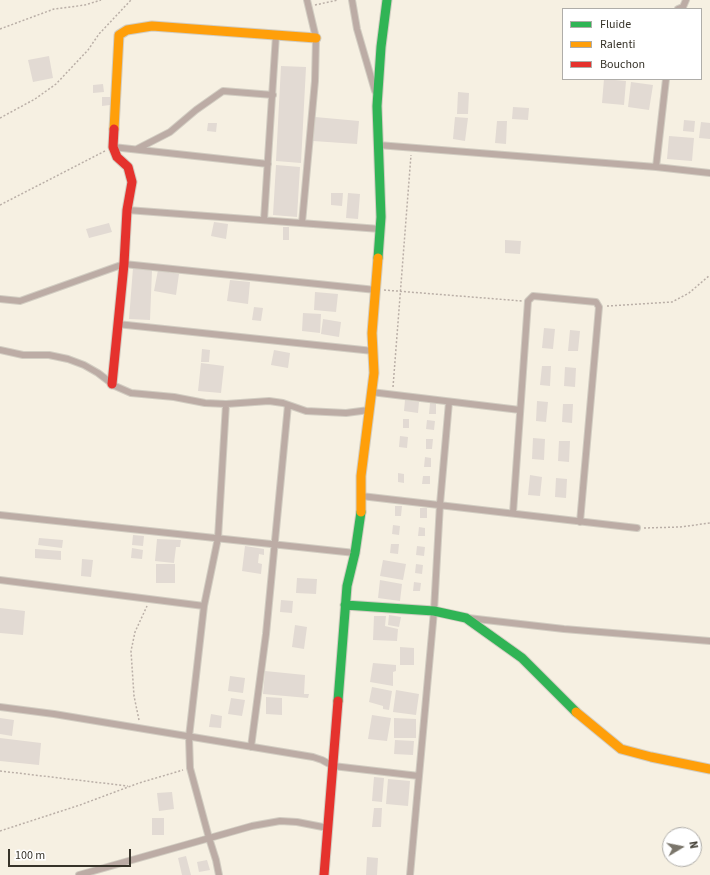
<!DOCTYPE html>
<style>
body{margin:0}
#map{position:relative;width:710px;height:875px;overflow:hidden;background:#f6f0e2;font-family:"Source Sans 3",sans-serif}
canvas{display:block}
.legend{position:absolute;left:562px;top:8px;width:140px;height:72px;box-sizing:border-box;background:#fff;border:1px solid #afada9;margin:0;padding:5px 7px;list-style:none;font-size:12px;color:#373329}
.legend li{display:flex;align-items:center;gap:8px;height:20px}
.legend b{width:20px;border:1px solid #afada9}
.north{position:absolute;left:662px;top:827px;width:40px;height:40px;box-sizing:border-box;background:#fff;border:1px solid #afada9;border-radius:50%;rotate:80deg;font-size:11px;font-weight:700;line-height:16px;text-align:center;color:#373329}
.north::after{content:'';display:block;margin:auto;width:14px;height:18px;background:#7a756a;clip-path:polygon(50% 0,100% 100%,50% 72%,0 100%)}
.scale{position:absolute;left:8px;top:849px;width:123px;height:18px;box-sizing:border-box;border:2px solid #373329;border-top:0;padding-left:5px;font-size:12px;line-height:14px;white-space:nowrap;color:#373329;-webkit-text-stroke:3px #fff;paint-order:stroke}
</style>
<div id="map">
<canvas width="710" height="875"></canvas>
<ul class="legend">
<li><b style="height:5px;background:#30b455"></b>Fluide</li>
<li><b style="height:5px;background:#ff9f0a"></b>Ralenti</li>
<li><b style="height:5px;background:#e5322d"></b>Bouchon</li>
</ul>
<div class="north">N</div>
<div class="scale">100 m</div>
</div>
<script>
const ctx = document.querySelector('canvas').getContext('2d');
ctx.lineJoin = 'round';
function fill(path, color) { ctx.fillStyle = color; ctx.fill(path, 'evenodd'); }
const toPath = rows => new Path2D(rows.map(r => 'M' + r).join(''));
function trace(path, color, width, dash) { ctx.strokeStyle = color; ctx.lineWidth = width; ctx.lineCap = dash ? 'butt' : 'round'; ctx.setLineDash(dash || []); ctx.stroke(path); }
fill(toPath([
 [49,56,53,78,33,82,28,60],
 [281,66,306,67,301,163,276,161],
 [604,79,626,81,624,105,602,103],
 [631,82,653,85,649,110,628,107],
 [103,84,104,92,93,93,93,85],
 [458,92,469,93,468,114,457,114],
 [102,97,110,97,110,105,102,106],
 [513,107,529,108,528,120,512,119],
 [315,117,359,121,357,144,313,141],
 [455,117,468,118,465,141,453,139],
 [684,120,695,121,694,132,683,131],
 [497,121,507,121,506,144,495,143],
 [701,122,710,123,710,139,699,138],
 [208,123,217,123,216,132,207,131],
 [669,136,694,138,692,161,667,159],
 [276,165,300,167,297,217,273,215],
 [331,193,343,193,342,206,331,205],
 [348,193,360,194,358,219,346,218],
 [214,222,228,224,226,239,211,236],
 [109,223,112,232,89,238,86,229],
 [283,227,289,227,289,240,283,240],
 [505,240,521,241,520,254,505,253],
 [133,268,152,270,150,320,129,319],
 [158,270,179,274,176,295,154,291],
 [230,280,250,282,248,304,227,301],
 [315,292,338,294,336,312,314,310],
 [254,307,263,308,261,321,252,320],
 [303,313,321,314,320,333,302,331],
 [323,319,341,322,339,337,321,334],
 [544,328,555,329,553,349,542,348],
 [570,330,580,331,578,351,568,351],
 [202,349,210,350,209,362,201,362],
 [274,350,290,353,288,368,271,365],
 [201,363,224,366,221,393,198,391],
 [542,366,551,366,550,386,540,385],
 [565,367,576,368,575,387,564,386],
 [405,400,419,402,418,413,404,411],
 [537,401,548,402,546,422,536,421],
 [430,403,436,403,436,414,429,414],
 [563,404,573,404,572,423,562,422],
 [403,419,409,419,409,428,403,428],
 [427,420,435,421,434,430,426,429],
 [400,436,408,437,407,448,399,447],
 [533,438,545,439,544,460,532,459],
 [426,439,433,439,432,449,426,449],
 [559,441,570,441,569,462,558,461],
 [425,457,431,458,431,467,424,467],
 [398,473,404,474,404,483,398,482],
 [530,475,542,477,540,496,528,495],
 [423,476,430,476,430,484,422,484],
 [556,478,567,479,566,498,555,497],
 [395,506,402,506,401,516,395,516],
 [420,508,427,508,427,518,420,518],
 [393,525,400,526,399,535,392,534],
 [419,527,425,528,425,536,418,536],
 [133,535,144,536,143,546,132,545],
 [39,538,63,540,62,548,38,545],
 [157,539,181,540,180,547,176,547,174,563,155,561],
 [391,544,399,544,398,554,390,553],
 [245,546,264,549,264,555,259,554,258,563,262,564,261,574,242,571],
 [417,546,425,547,424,556,416,555],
 [132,548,143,550,142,559,131,558],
 [35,549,61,551,61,560,35,558],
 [82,559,93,560,91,577,81,576],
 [383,560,406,564,403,580,380,576],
 [156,564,175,564,175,583,156,583],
 [416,564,423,565,422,574,415,573],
 [297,578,317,579,316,594,296,593],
 [380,580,402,584,400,601,378,598],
 [414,582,421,583,420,591,413,591],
 [281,600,293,601,292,613,280,612],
 [0,608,25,611,23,635,0,633],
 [389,615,401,617,399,627,388,625],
 [374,616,386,616,385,626,398,629,397,641,373,640],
 [295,625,307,627,304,649,292,647],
 [400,647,414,648,414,665,400,665],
 [373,663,396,665,396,671,393,672,393,686,370,682],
 [265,671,305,675,304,694,309,694,308,698,263,694],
 [230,676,245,678,243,693,228,691],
 [372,687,392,691,389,710,383,709,383,706,369,702],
 [396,690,419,694,416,715,393,712],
 [266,697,282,698,282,715,266,714],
 [231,698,245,700,242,716,228,714],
 [211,714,222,716,221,728,209,727],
 [372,715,391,718,387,741,368,739],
 [0,718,14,720,12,736,0,734],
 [394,718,416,719,416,738,394,738],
 [0,738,41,743,39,765,0,761],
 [395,740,414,741,413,755,394,754],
 [374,777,384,778,382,802,372,801],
 [388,779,410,781,408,806,386,804],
 [172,792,174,809,159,811,157,793],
 [374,808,382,808,381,827,372,827],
 [152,818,164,818,164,835,152,835],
 [186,856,191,875,182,875,178,858],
 [367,857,378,858,377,875,366,875],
 [207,860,210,870,199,872,197,862]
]), '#e2dad3');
const street = toPath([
 [352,0,357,29,375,91],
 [678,9,683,7,686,0],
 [378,145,656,167,710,173],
 [113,147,268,164],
 [137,149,170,132,196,110,223,91,273,95],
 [656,167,666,79],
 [127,210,380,229],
 [264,220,276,35],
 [302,223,315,81,316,38,307,0],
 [0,299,20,301,124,264,376,290],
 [117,324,373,351],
 [0,350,23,355,49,355,68,359,84,365,98,373,115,386,131,393,174,397,205,403,226,404,269,401,283,403,306,411,346,413,369,410],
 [371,392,520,410],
 [361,496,637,528],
 [513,513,528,301,533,296,596,302,599,307,580,522],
 [0,515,355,553],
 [0,580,204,606],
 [468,618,564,629,710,641],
 [0,707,54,714,313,757,322,760,333,766,419,776],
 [251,747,266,634,288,405],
 [79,875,252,826,280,821,297,822,328,828],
 [219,875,216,860,209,838,190,768,189,737,204,606,218,538,226,404],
 [410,875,434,611,440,504,449,402]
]);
const fast = toPath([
 [378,258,381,217,377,106,381,47,387,0],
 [345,605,434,611,466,618,522,658,576,712],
 [338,701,347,586,355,553,361,512]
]);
const slow = toPath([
 [114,129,119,35,127,30,152,26,316,38],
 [361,512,361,476,374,373,372,333,378,258],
 [576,712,621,749,651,757,710,769]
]);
const jam = toPath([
 [112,384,124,264,127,210,132,182,128,167,117,157,113,147,114,129],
 [324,875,338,701]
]);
trace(street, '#d2cdc2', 8);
trace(fast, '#d2cdc2', 11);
trace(slow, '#d2cdc2', 11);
trace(jam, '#d2cdc2', 11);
trace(toPath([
 [315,5,338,0],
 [0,29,54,9,85,5,101,0],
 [0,118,35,99,56,84,88,50,99,34,131,0],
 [0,205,105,151],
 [384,290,522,301],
 [607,306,672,302,689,293,710,275],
 [393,387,411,155],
 [644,528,680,527,710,523],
 [139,720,134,696,131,651,135,632,147,606],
 [0,771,128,786],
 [0,831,80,805,139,783,183,770]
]), '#baafa7', 1.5, [2, 2]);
trace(street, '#bcaca5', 6);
trace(fast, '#30b455', 9);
trace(slow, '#ff9f0a', 9);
trace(jam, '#e5322d', 9);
</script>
